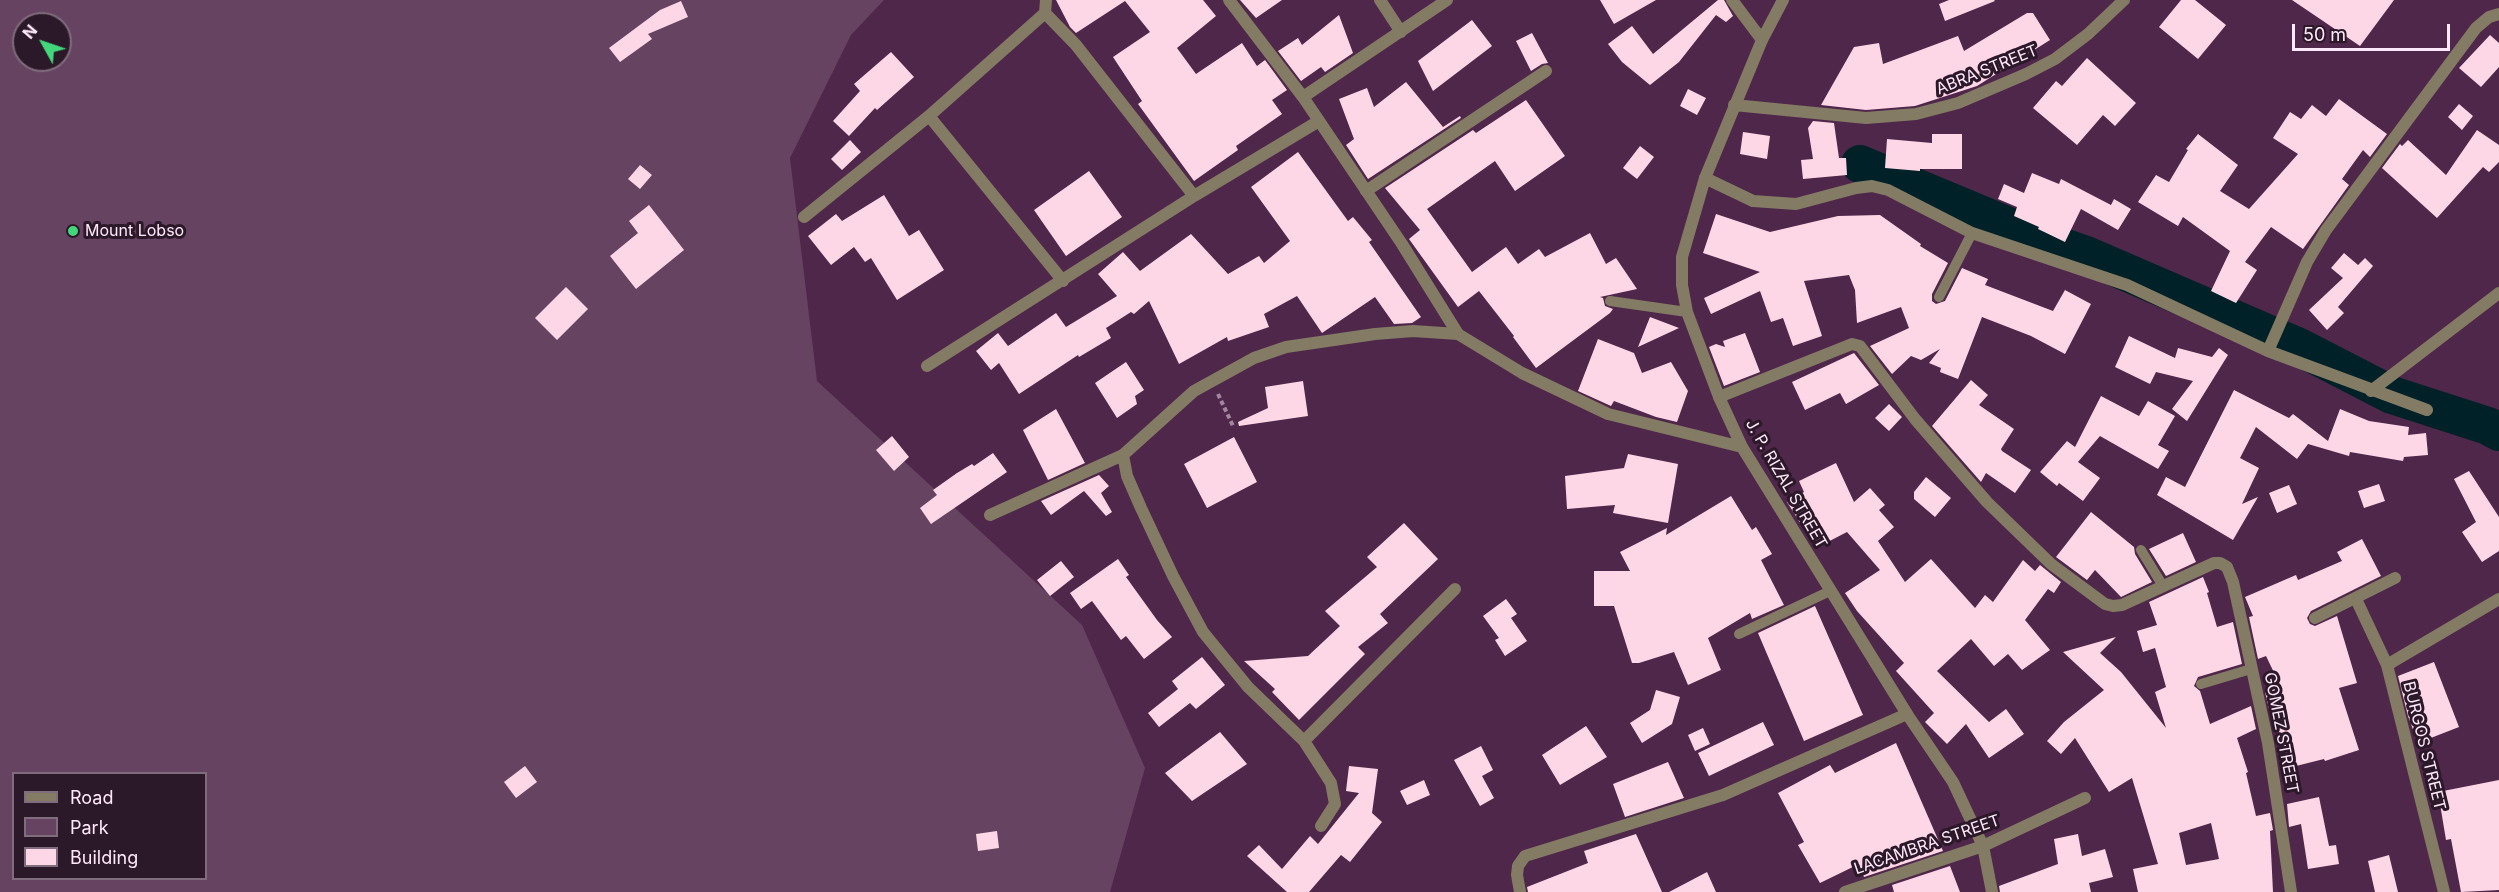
<!DOCTYPE html>
<style>
body{margin:0}
#map{position:relative;width:2499px;height:892px;overflow:hidden;background:#4f274a;font-family:Inter,sans-serif}
canvas{display:block}
.legend{position:absolute;left:12px;top:772px;width:195px;height:108px;box-sizing:border-box;background:#2b1828;border:2px solid #7f6c7c;margin:0;padding:8px 10px;list-style:none;font-size:18px;color:#fee9fa}
.legend li{display:flex;align-items:center;gap:12px;height:30px}
.legend b{width:30px;border:2px solid #7f6c7c}
.north{position:absolute;left:12px;top:12px;width:60px;height:60px;box-sizing:border-box;background:#2b1828;border:2px solid #7f6c7c;border-radius:50%;rotate:310deg;font-size:16px;font-weight:700;line-height:24px;text-align:center;color:#fee9fa}
.north::after{content:'';display:block;margin:auto;width:21px;height:27px;background:#42d77b;clip-path:polygon(50% 0,100% 100%,50% 72%,0 100%)}
.scale{position:absolute;left:2292px;top:24px;width:158px;height:27px;box-sizing:border-box;border:3px solid #fee9fa;border-top:0;padding-left:8px;font-size:18px;line-height:21px;white-space:nowrap;color:#fee9fa;-webkit-text-stroke:4px #2b1828;paint-order:stroke}
</style>
<div id="map">
<canvas width="2499" height="892"></canvas>
<ul class="legend">
<li><b style="height:8px;background:#837b64"></b>Road</li>
<li><b style="height:16px;background:#664361"></b>Park</li>
<li><b style="height:16px;background:#fed7e7"></b>Building</li>
</ul>
<div class="north">N</div>
<div class="scale">50 m</div>
</div>
<script>
const ctx = document.querySelector('canvas').getContext('2d');
ctx.lineJoin = 'round';
function fill(path, color) { ctx.fillStyle = color; ctx.fill(path, 'evenodd'); }
const toPath = rows => new Path2D(rows.map(r => 'M' + r).join(''));
function trace(path, color, width, dash) { ctx.strokeStyle = color; ctx.lineWidth = width; ctx.lineCap = dash ? 'butt' : 'round'; ctx.setLineDash(dash || []); ctx.stroke(path); }
function label(font, color, halo, rows, align = 'center') {
  ctx.font = font + ' Inter,sans-serif'; ctx.lineWidth = 6; ctx.setLineDash([]); ctx.textBaseline = 'middle'; ctx.strokeStyle = halo; ctx.fillStyle = color; for (const [text, x, y, turn = 0] of rows) {
    ctx.save(); ctx.translate(x, y); ctx.rotate((+turn || 0) * Math.PI / 180); ctx.textAlign = isNaN(turn) ? turn : align; if (halo) ctx.strokeText(text, 0, 0); ctx.fillText(text, 0, 0); ctx.restore();
  }
}
fill(toPath([
 [0,0,884,0,851,35,790,158,817,381,1082,625,1145,768,1110,892,0,892],
 [24,24,60,24,60,60,24,60],
 [14,774,206,774,206,878,14,878]
]), '#664361');
trace(toPath([
 [1860,164,2040,239,2086,255,2299,347,2392,395,2488,426,2499,432]
]), '#002127', 38);
fill(toPath([
 [1056,0,1203,0,1216,16,1177,48,1196,74,1242,43,1257,66,1265,60,1287,90,1272,100,1282,114,1236,146,1238,150,1194,181,1138,104,1142,101,1113,57,1150,32,1125,1,1076,33,1070,27],
 [1240,0,1282,0,1256,18],
 [1600,0,1656,0,1614,24],
 [1718,0,1724,0,1733,16,1726,22,1716,15,1679,62,1650,85,1622,62,1608,44,1632,26,1653,54],
 [1949,0,1994,0,1995,1,1945,21,1939,4],
 [2181,0,2195,0,2226,25,2198,59,2159,27],
 [2292,0,2394,0,2360,46],
 [681,1,688,17,648,34,652,39,620,62,609,48,660,10],
 [2027,13,2033,13,2050,40,1977,86,1915,106,1866,110,1821,105,1854,47,1879,43,1883,64,1958,36,1964,51],
 [1339,15,1353,53,1325,72,1321,67,1301,81,1278,51,1298,38,1302,45],
 [1472,20,1492,46,1433,91,1418,61],
 [1532,33,1548,63,1542,64,1531,71,1516,41],
 [2490,35,2499,43,2499,67,2481,87,2459,68],
 [891,52,914,77,877,110,875,108,849,136,833,121,860,91,854,84],
 [2087,58,2136,103,2115,126,2103,115,2077,145,2033,108,2056,81,2062,86],
 [1406,82,1443,127,1460,116,1461,118,1368,179,1346,145,1354,139,1339,99,1367,88,1374,107],
 [1688,89,1706,98,1697,115,1680,106],
 [2339,99,2387,134,2370,157,2363,150,2342,179,2349,185,2303,249,2271,227,2245,262,2257,270,2236,303,2211,291,2230,251,2183,217,2178,226,2138,202,2156,175,2169,182,2188,150,2186,149,2198,134,2238,165,2220,191,2249,209,2298,154,2273,138,2290,112,2301,119,2312,105,2326,116],
 [1526,100,1565,156,1515,191,1495,161,1427,209,1472,272,1506,247,1518,264,1539,249,1545,257,1590,233,1606,264,1616,258,1637,289,1600,297,1603,298,1605,306,1613,309,1610,313,1536,368,1513,337,1514,336,1479,291,1458,307,1409,239,1420,230,1385,188,1473,130,1476,133],
 [2459,104,2473,116,2462,130,2448,117],
 [1813,121,1834,123,1839,158,1846,158,1847,175,1803,179,1801,160,1813,159,1808,128],
 [2477,130,2499,145,2499,162,2489,172,2483,167,2437,218,2382,168,2400,144,2402,146,2408,140,2446,175],
 [1743,132,1770,136,1767,159,1740,154],
 [1932,134,1962,134,1962,169,1920,169,1920,171,1885,168,1887,139,1932,143],
 [850,140,861,152,842,170,831,159],
 [1640,146,1654,157,1637,179,1623,168],
 [1298,152,1348,221,1353,217,1372,240,1369,242,1421,317,1412,323,1394,324,1375,297,1322,333,1297,296,1264,314,1269,327,1228,341,1227,337,1179,364,1149,301,1134,314,1131,312,1106,328,1111,338,1079,357,1078,355,1019,394,999,363,991,370,976,351,998,333,1008,346,1056,313,1066,327,1117,296,1098,274,1123,252,1140,271,1191,234,1228,274,1259,256,1264,263,1290,241,1251,187],
 [640,165,652,175,640,189,628,179],
 [1089,171,1122,217,1066,256,1034,210],
 [2032,173,2059,184,2061,179,2111,205,2114,199,2131,209,2118,230,2081,209,2065,242,2038,229,2039,227,2014,216,2017,207,1998,199,2004,184,2024,193],
 [884,195,909,236,919,230,944,270,897,300,871,258,865,262,854,247,831,265,808,236,836,214,842,221],
 [649,205,684,250,636,289,610,256,638,233,629,221],
 [1716,214,1770,232,1838,216,1880,215,1921,244,1920,246,1948,263,1932,294,1932,301,1936,304,1945,301,1962,268,1988,279,1985,285,2053,311,2065,290,2091,304,2065,354,2031,336,1982,317,1958,379,1940,372,1941,368,1929,363,1940,349,1921,360,1911,356,1892,374,1870,346,1909,328,1901,307,1857,323,1855,290,1849,275,1804,281,1822,336,1793,346,1783,318,1771,322,1760,291,1711,314,1704,298,1760,272,1703,253],
 [2344,253,2358,265,2365,258,2373,266,2338,307,2344,313,2327,330,2309,310,2343,278,2331,268],
 [566,287,588,309,557,340,535,318],
 [1650,317,1679,328,1638,347],
 [1745,333,1760,372,1724,386,1709,347,1716,344,1725,347,1723,341],
 [2129,336,2175,358,2178,348,2212,357,2219,348,2228,355,2187,421,2172,409,2193,381,2156,372,2150,384,2115,367],
 [1598,339,1634,353,1642,373,1671,362,1688,391,1677,422,1656,417,1614,401,1611,406,1578,391],
 [1854,353,1879,385,1846,404,1840,393,1805,410,1792,382],
 [1126,362,1144,390,1135,396,1137,404,1117,418,1095,383],
 [1971,380,1988,395,1979,405,2014,429,2001,449,2002,451,2031,470,2015,493,1986,473,1981,482,1932,426],
 [1303,381,1308,416,1239,426,1238,422,1268,408,1265,387],
 [2234,390,2289,418,2293,414,2328,441,2340,409,2369,421,2409,427,2408,435,2426,433,2428,455,2404,457,2403,461,2350,452,2349,456,2308,444,2297,459,2256,427,2240,458,2259,468,2242,504,2258,497,2233,540,2157,495,2166,477,2185,487],
 [2101,396,2139,416,2148,401,2175,416,2158,445,2169,451,2158,469,2100,436,2078,462,2100,478,2083,501,2059,483,2057,486,2040,472,2067,441,2075,447],
 [1889,404,1902,417,1889,431,1875,418],
 [1056,409,1085,463,1048,480,1023,430],
 [892,436,909,457,894,471,876,450],
 [1234,437,1257,482,1207,508,1184,464],
 [993,453,1007,472,931,524,920,508,937,495,933,490,957,473,972,464,974,466],
 [1628,454,1678,464,1668,523,1613,513,1615,505,1567,509,1565,476,1624,468],
 [1836,463,1854,502,1870,488,1885,505,1879,510,1894,527,1878,541,1905,582,1931,559,1975,608,1985,595,1993,602,2023,560,2035,571,2040,565,2061,582,2054,593,2048,589,2025,620,2050,650,2022,670,2008,654,1994,666,1971,639,1937,671,1989,722,2006,709,2024,734,1989,758,1966,724,1947,744,1925,722,1934,713,1896,671,1904,663,1857,611,1845,593,1880,570,1847,532,1816,548,1787,502,1804,492,1799,481],
 [2469,471,2499,517,2499,551,2482,562,2462,532,2476,522,2454,479],
 [1099,475,1109,486,1101,493,1112,512,1106,516,1084,491,1051,515,1041,501],
 [1926,477,1951,498,1935,517,1914,499,1914,492],
 [2379,484,2385,501,2364,508,2358,491],
 [2289,485,2297,504,2277,513,2269,493],
 [1731,496,1752,530,1756,527,1772,554,1761,560,1784,605,1752,619,1750,613,1708,638,1721,670,1688,685,1674,652,1639,663,1632,663,1614,606,1594,606,1594,571,1630,571,1620,552,1667,528,1666,535],
 [2091,512,2134,547,2135,554,2152,582,2121,597,2095,570,2087,580,2056,557],
 [1404,523,1438,559,1380,614,1388,623,1358,647,1365,654,1299,720,1272,692,1275,689,1244,661,1308,656,1340,626,1325,611,1377,567,1367,557],
 [2183,533,2196,562,2166,576,2149,549],
 [2362,539,2381,576,2311,611,2307,618,2310,624,2315,626,2337,616,2357,683,2339,688,2359,750,2325,761,2324,759,2288,768,2276,719,2272,721,2265,692,2280,685,2266,656,2258,659,2249,617,2253,616,2245,597,2296,575,2298,580,2342,561,2337,552],
 [1118,559,1129,575,1126,577,1157,620,1172,637,1144,659,1126,636,1121,640,1092,601,1081,609,1070,593],
 [1061,561,1074,577,1050,596,1037,580],
 [2203,577,2209,592,2207,593,2217,627,2233,622,2242,664,2198,677,2194,686,2200,691,2210,724,2251,706,2256,729,2237,738,2248,772,2246,773,2256,816,2270,813,2273,830,2270,831,2273,892,2138,892,2133,869,2158,864,2132,778,2109,792,2075,738,2061,754,2047,741,2064,722,2104,690,2063,652,2116,637,2100,653,2121,672,2166,728,2155,692,2166,687,2155,648,2143,652,2137,631,2157,625,2149,602],
 [2211,823,2219,859,2186,865,2179,833],
 [1506,599,1517,614,1511,618,1527,641,1505,656,1495,640,1499,638,1483,616],
 [1815,606,1863,715,1804,741,1758,633],
 [1202,657,1225,685,1196,709,1190,703,1159,727,1148,713,1178,689,1172,681],
 [2434,662,2459,727,2418,743,2408,716,2398,676],
 [1656,690,1680,697,1672,724,1642,743,1630,723,1650,710],
 [1763,722,1774,745,1709,776,1698,753],
 [1586,726,1607,757,1560,785,1542,755],
 [1703,728,1710,744,1695,751,1688,735],
 [1220,732,1247,764,1192,801,1165,773],
 [1896,743,1943,851,1864,877,1859,864,1820,883,1798,845,1804,842,1778,793,1830,765,1835,773],
 [1481,746,1493,770,1482,776,1494,798,1480,806,1454,760],
 [1668,762,1684,798,1625,817,1613,784],
 [525,766,537,782,516,798,504,782],
 [1349,766,1378,769,1372,813,1382,822,1350,862,1341,855,1309,892,1287,892,1247,856,1259,845,1282,869,1310,836,1318,844,1359,793,1346,791],
 [1424,780,1430,795,1407,805,1400,791],
 [2499,780,2499,890,2461,892,2451,839,2446,840,2438,792],
 [2319,797,2329,846,2336,845,2339,864,2308,869,2301,824,2289,827,2287,804],
 [997,831,999,848,978,851,976,834],
 [1636,834,1662,892,1528,892,1527,887,1588,863,1584,851],
 [2078,834,2082,856,2105,849,2113,877,2089,883,2091,892,2000,892,1999,886,2058,864,2054,839],
 [2389,855,2398,892,2375,892,2368,861],
 [1950,866,1960,892,1894,892,1892,885],
 [1707,872,1716,892,1669,892]
]), '#fed7e7');
trace(toPath([
 [1218,394,1233,426]
]), '#a586a0', 4, [4.5, 3]);
trace(toPath([
 [1939,297,1972,233],
 [1610,301,1687,312],
 [2141,550,2163,586],
 [1739,634,1830,591],
 [2201,684,2251,669]
]), '#837b64', 10);
trace(toPath([
 [1380,0,1401,32],
 [1732,0,1762,40],
 [1045,13,1076,45,1194,196],
 [1303,97,1447,0],
 [929,116,1063,281],
 [1705,178,1753,201,1796,204,1856,188,1872,186,1888,190,1972,233,2127,285,2268,351,2427,410],
 [1366,191,1546,71],
 [804,217,929,116,1045,13,1046,0],
 [2268,351,2307,262,2326,230,2476,28,2489,17,2499,14],
 [927,366,1194,196,1319,121],
 [2371,391,2499,293],
 [1719,397,1852,344,1860,346,1915,419,1987,502,2051,564,2105,604,2113,606,2122,605,2214,563,2220,563,2227,567,2233,582,2268,743,2291,892],
 [990,515,1123,455],
 [2356,599,2387,665],
 [2315,618,2395,578],
 [1304,741,1455,589],
 [1321,826,1335,804,1331,783,1304,741,1248,687,1203,632,1173,576,1141,508,1127,476,1123,455,1194,391,1254,358,1286,347,1375,334,1413,331,1458,334],
 [1520,892,1517,875,1518,866,1525,856,1723,795,1907,714],
 [1845,892,1983,846,2085,798],
 [2444,892,2387,665,2499,599]
]), '#837b64', 12);
trace(toPath([
 [1229,0,1303,97,1402,244,1458,334,1522,373,1608,414,1742,447],
 [1783,0,1762,40,1705,178,1682,257,1682,285,1687,312,1719,397,1742,447,1907,714,1953,782,1983,846,1992,892],
 [1734,105,1866,118,1916,114,1958,103,2026,74,2055,59,2088,34,2124,0]
]), '#837b64', 12);
for (const [x, y, r, color] of [
 [73,231,6,"#42d77b"]
]) { const dot = new Path2D(); dot.arc(x, y, r, 0, 2 * Math.PI); ctx.fillStyle = color; ctx.fill(dot); trace(dot, '#2b1828', 2); }
label('16px', '#fee9fa', '#2b1828', [
 ["ABRA STREET",1987,70,-22],
 ["J. P. RIZAL STREET",1786,484,60],
 ["GOMEZ STREET",2281,733,79],
 ["BURGOS STREET",2424,746,76],
 ["LACAMBRA STREET",1927,845,-19]
]);
label('16px', '#fee9fa', '#2b1828', [
 ["Mount Lobso",85,231]
], 'left');
</script>
